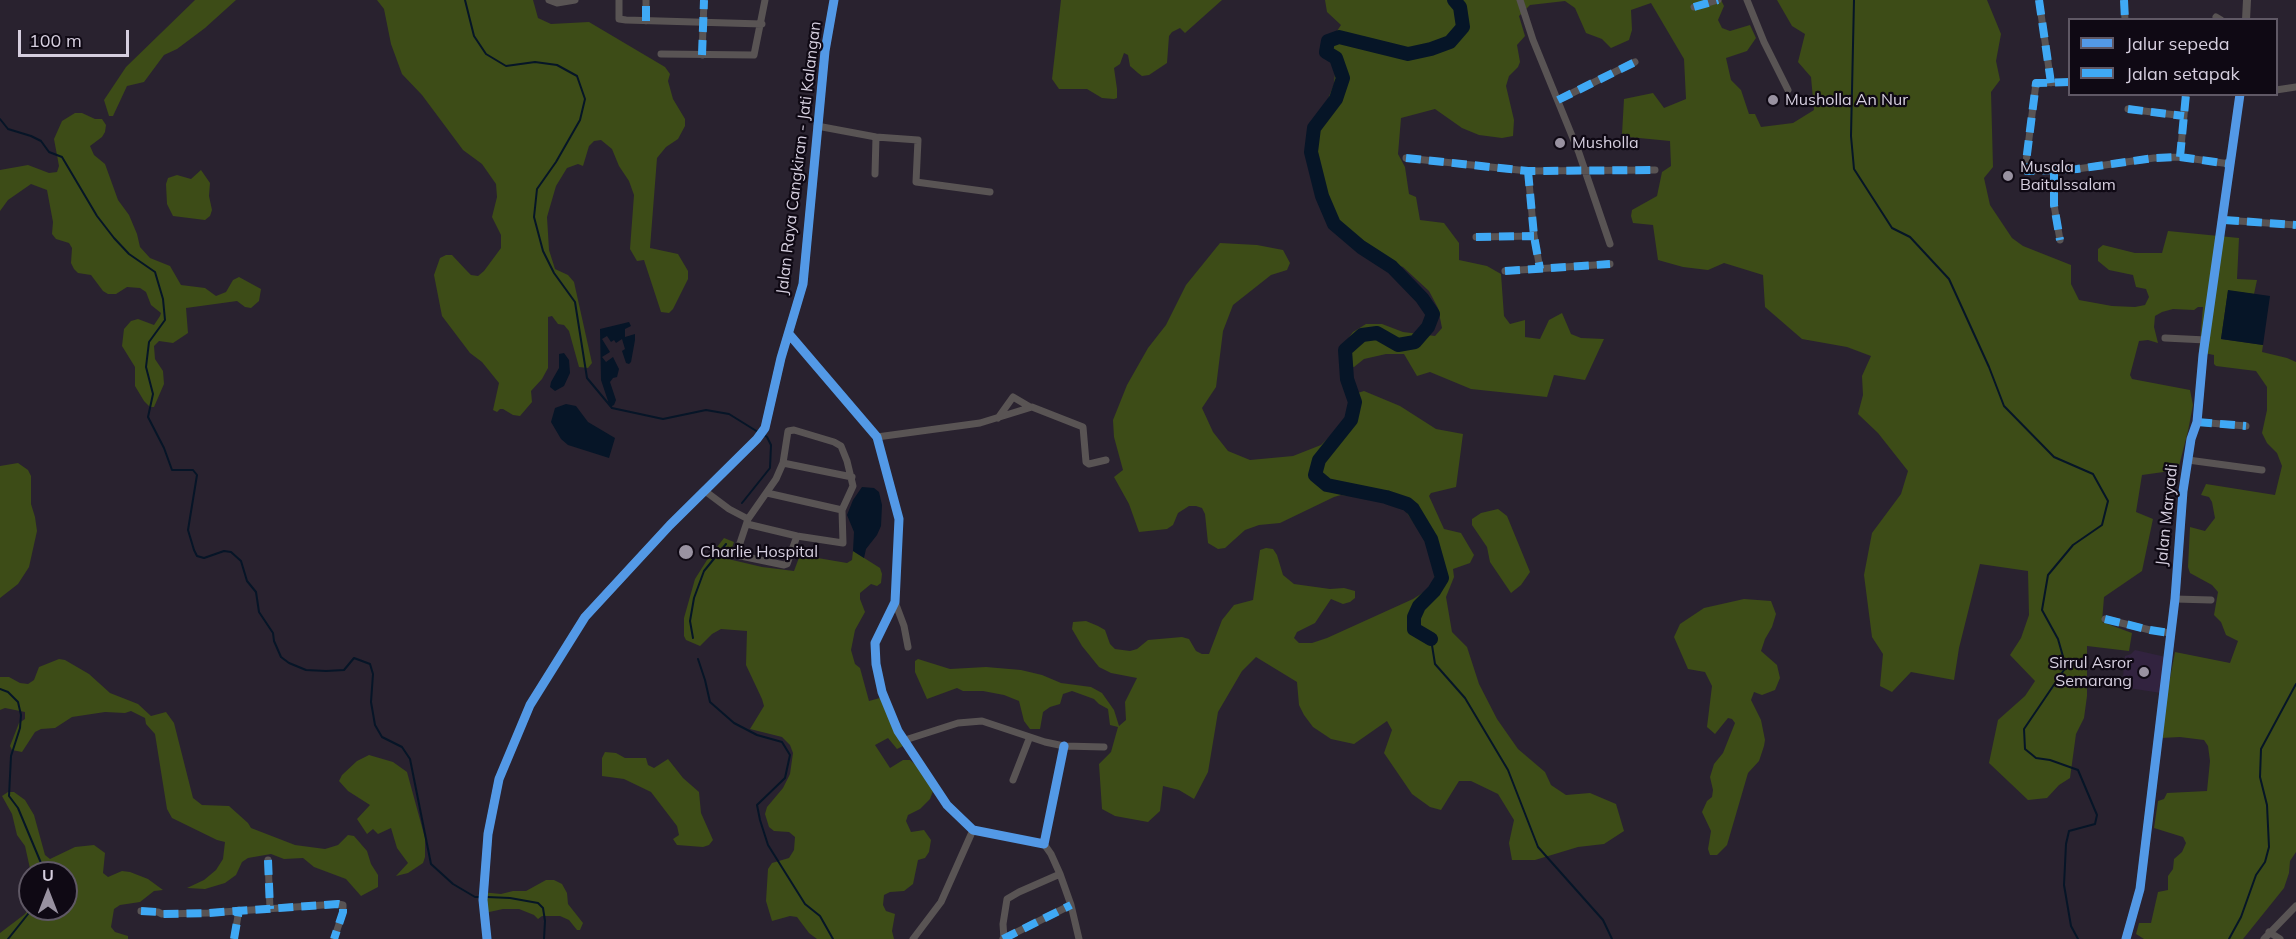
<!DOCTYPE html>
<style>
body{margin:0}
#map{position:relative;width:2296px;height:939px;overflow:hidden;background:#29222f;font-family:Mulish,sans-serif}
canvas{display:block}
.legend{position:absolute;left:2068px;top:18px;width:210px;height:78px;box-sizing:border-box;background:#0f0914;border:2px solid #5f5865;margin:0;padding:8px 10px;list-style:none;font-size:18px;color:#d6cfdf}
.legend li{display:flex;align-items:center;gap:12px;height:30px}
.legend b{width:30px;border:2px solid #5f5865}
.north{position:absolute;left:18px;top:861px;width:60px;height:60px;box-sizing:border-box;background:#0f0914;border:2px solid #5f5865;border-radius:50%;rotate:0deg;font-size:16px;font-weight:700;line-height:24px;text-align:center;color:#d6cfdf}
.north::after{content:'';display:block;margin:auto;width:21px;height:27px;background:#9992a1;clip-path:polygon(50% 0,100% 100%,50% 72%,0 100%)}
.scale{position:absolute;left:18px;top:30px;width:111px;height:27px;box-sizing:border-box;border:3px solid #d6cfdf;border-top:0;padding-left:8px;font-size:18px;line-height:21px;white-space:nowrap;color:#d6cfdf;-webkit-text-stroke:4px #0f0914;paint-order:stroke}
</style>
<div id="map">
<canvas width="2296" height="939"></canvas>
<ul class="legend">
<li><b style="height:8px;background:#5399e6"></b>Jalur sepeda</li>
<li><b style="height:8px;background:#3fa9f5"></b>Jalan setapak</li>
</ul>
<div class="north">U</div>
<div class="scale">100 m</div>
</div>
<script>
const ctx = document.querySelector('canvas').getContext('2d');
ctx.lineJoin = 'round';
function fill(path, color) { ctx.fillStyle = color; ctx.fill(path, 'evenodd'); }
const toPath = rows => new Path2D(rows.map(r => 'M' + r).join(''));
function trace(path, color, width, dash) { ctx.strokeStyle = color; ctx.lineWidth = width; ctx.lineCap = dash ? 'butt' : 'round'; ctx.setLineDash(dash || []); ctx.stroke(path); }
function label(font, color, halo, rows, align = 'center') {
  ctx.font = font + ' Mulish,sans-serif'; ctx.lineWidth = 4.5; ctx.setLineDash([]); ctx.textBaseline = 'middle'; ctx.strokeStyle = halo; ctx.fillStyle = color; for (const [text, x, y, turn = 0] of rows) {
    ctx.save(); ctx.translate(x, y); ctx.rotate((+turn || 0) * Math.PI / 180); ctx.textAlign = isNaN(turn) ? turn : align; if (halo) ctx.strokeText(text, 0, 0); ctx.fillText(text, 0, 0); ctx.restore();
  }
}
fill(toPath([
 [2135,650,2166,657,2161,693,2122,687,2125,656,2131,654]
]), '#32233f');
fill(toPath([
 [195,0,236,0,205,28,177,49,164,55,144,82,127,86,113,116,109,116,104,100,126,67],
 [377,0,533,0,538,18,551,24,589,22,665,67,670,74,668,81,673,99,685,119,685,126,678,139,666,147,657,158,650,248,678,254,688,271,688,279,673,309,669,313,661,312,644,260,637,261,630,249,634,195,629,181,619,166,612,149,601,140,594,141,589,146,583,166,578,164,567,168,556,186,547,217,549,250,555,269,568,275,574,282,592,363,588,368,579,367,569,331,564,325,558,324,552,316,548,317,548,368,542,379,531,391,532,402,520,416,513,415,503,409,500,409,497,412,493,410,499,383,482,362,470,353,442,316,434,275,440,258,446,255,452,255,466,270,471,275,478,276,484,271,501,248,501,235,492,217,497,197,496,184,482,164,463,150,422,95,402,74,391,44,384,9],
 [1061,0,1222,0,1185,33,1180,28,1172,32,1169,36,1167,63,1149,75,1142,76,1138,73,1130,66,1128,55,1124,53,1120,64,1114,68,1117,89,1117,98,1114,99,1102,98,1087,89,1059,89,1052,79],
 [1325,0,1721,0,1724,6,1718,20,1722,28,1730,31,1750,25,1756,38,1747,51,1726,58,1731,80,1741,90,1749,114,1755,114,1761,127,1793,123,1814,110,1811,77,1798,62,1805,34,1792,26,1777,0,1987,0,2001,34,1996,61,2000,80,1991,92,1993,167,1984,178,1990,205,2012,238,2023,246,2071,265,2071,284,2079,300,2112,306,2135,307,2145,305,2149,297,2146,289,2136,287,2133,275,2109,270,2098,261,2098,249,2103,245,2135,253,2162,253,2168,231,2239,238,2237,279,2257,280,2254,294,2228,291,2221,339,2263,345,2262,352,2287,358,2296,362,2296,852,2290,861,2289,873,2284,888,2243,939,2144,939,2136,934,2139,923,2151,923,2158,892,2168,890,2168,876,2173,869,2174,859,2182,852,2186,843,2183,837,2154,828,2158,801,2164,799,2167,793,2207,791,2210,761,2208,746,2204,740,2180,737,2161,738,2163,715,2175,652,2230,663,2238,641,2226,635,2221,622,2214,615,2218,592,2212,585,2190,573,2188,567,2190,527,2205,531,2215,518,2212,502,2209,497,2201,495,2206,484,2275,495,2282,466,2277,453,2267,443,2262,433,2267,410,2267,387,2256,371,2216,366,2214,364,2214,355,2199,352,2203,307,2198,307,2194,310,2173,309,2162,312,2155,316,2154,327,2158,343,2148,340,2139,341,2130,375,2132,379,2190,390,2193,405,2188,431,2178,470,2142,475,2136,512,2153,519,2142,571,2104,597,2102,622,2132,633,2129,651,2087,646,2087,696,2084,718,2076,734,2070,778,2059,785,2047,798,2028,800,1989,763,1998,720,2025,696,2035,681,2010,655,2021,638,2029,615,2028,571,1980,564,1959,648,1954,680,1911,672,1892,692,1880,686,1883,654,1872,637,1864,575,1872,533,1901,494,1908,471,1878,433,1858,414,1863,395,1862,376,1871,356,1847,347,1802,339,1765,307,1763,275,1724,263,1708,270,1683,267,1658,260,1653,225,1633,223,1631,216,1632,210,1657,196,1662,172,1671,166,1670,141,1629,137,1622,134,1624,99,1653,93,1664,108,1686,99,1684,59,1651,3,1631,10,1632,30,1629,40,1611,48,1602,39,1586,33,1575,8,1565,1,1530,5,1519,16,1525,36,1517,45,1520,62,1518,67,1509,76,1506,86,1514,120,1513,136,1502,138,1479,135,1462,128,1435,109,1401,118,1398,154,1405,167,1409,194,1416,197,1420,220,1444,223,1459,243,1459,260,1487,266,1501,274,1504,316,1510,324,1525,320,1525,337,1540,339,1549,320,1562,313,1571,334,1581,338,1604,339,1585,380,1554,375,1547,397,1471,389,1430,372,1417,376,1404,354,1386,354,1364,359,1354,367,1344,365,1344,344,1353,332,1366,324,1382,324,1403,332,1435,336,1442,328,1438,308,1429,291,1403,267,1385,260,1372,260,1343,237,1328,219,1316,181,1309,150,1312,128,1326,104,1334,84,1335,73,1330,60,1324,52,1324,41,1335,34,1341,25,1327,12],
 [75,113,82,113,95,119,102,119,106,125,105,132,102,137,90,146,94,155,105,164,118,200,129,215,137,234,140,247,150,258,170,266,181,285,205,288,216,296,226,292,233,280,239,277,261,289,259,301,251,308,245,307,237,301,186,308,188,333,173,343,159,341,154,346,155,359,163,371,164,384,154,407,150,407,144,401,135,386,135,367,122,346,124,329,131,321,138,319,154,325,160,316,161,313,151,305,146,292,140,288,127,287,116,294,108,294,103,291,91,275,78,273,74,269,71,263,72,248,69,243,56,239,52,234,53,222,47,190,31,184,8,200,0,211,0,170,28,165,49,173,57,172,59,166,54,139,62,121],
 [201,170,210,183,209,196,212,210,210,216,205,220,173,216,167,204,166,184,168,178,177,175,191,179],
 [1220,243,1257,245,1283,250,1290,263,1287,270,1271,275,1233,305,1223,331,1216,387,1202,408,1213,432,1228,451,1250,460,1293,456,1321,445,1348,419,1351,395,1364,391,1400,406,1436,429,1463,434,1456,487,1431,493,1429,496,1444,529,1461,533,1474,555,1470,563,1453,569,1454,577,1446,597,1452,632,1467,647,1479,684,1497,719,1518,749,1545,772,1551,785,1566,795,1590,793,1616,804,1624,831,1604,844,1578,847,1535,860,1512,860,1509,843,1514,820,1498,794,1471,781,1459,781,1441,810,1430,807,1412,794,1384,753,1392,730,1387,721,1354,744,1331,739,1313,727,1304,715,1299,705,1297,682,1256,657,1242,671,1218,712,1208,772,1194,799,1179,790,1163,786,1160,811,1148,822,1115,816,1102,809,1099,764,1111,752,1118,727,1110,725,1108,709,1099,704,1094,699,1072,691,1063,694,1060,704,1050,707,1043,712,1040,729,1030,729,1024,721,1019,701,1004,695,983,691,963,691,957,688,927,699,915,672,915,661,918,659,950,669,986,667,1021,670,1042,675,1061,683,1091,687,1102,693,1114,710,1119,726,1126,720,1125,702,1137,678,1111,673,1099,667,1082,646,1072,629,1073,622,1086,621,1098,626,1105,630,1110,644,1115,649,1130,651,1137,649,1148,640,1182,637,1189,639,1196,651,1202,654,1209,654,1222,620,1234,605,1253,600,1260,550,1266,548,1273,549,1277,555,1283,575,1294,584,1330,589,1344,588,1355,591,1355,598,1350,602,1343,604,1331,599,1315,623,1297,632,1294,638,1299,643,1312,643,1327,638,1413,599,1432,587,1435,575,1427,543,1405,510,1387,501,1341,495,1334,497,1280,523,1259,525,1245,530,1225,548,1218,549,1208,543,1205,514,1202,508,1196,506,1189,506,1178,513,1173,525,1167,529,1139,532,1129,504,1114,477,1123,470,1114,437,1113,420,1127,385,1148,348,1166,325,1186,285],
 [18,463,28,470,31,476,31,504,35,517,37,531,29,567,18,584,0,598,0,466],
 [1498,509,1507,516,1530,572,1521,585,1511,593,1490,562,1487,547,1472,525,1472,519,1481,513],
 [724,538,734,542,728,559,762,567,794,571,800,555,847,563,852,560,853,551,880,568,882,574,881,583,877,586,871,584,860,593,860,599,865,612,855,630,851,650,855,664,860,668,869,701,880,698,903,746,897,749,888,738,875,745,890,768,903,760,910,760,920,769,930,783,933,791,930,799,920,809,908,815,906,821,911,832,924,830,931,840,929,852,925,858,918,860,913,884,904,891,890,892,884,895,883,905,886,911,895,914,892,931,894,939,817,939,809,933,797,917,790,916,772,921,766,901,768,869,772,863,789,858,794,850,795,837,789,832,774,831,769,827,765,814,767,807,783,788,790,774,793,753,790,745,782,737,750,729,764,706,762,699,746,665,747,631,721,629,712,634,700,646,686,640,684,636,684,618,695,579,707,560],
 [1744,599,1771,601,1776,614,1772,627,1765,639,1761,651,1777,665,1780,678,1775,690,1762,695,1754,692,1751,700,1761,720,1765,740,1764,746,1759,761,1748,773,1727,845,1717,855,1710,855,1708,849,1711,831,1702,812,1707,801,1712,797,1713,790,1710,777,1714,764,1723,753,1735,723,1732,719,1728,718,1715,734,1707,727,1712,686,1705,672,1688,669,1674,637,1680,624,1704,608],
 [59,659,65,660,89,674,110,693,138,704,151,716,166,712,174,723,193,798,202,805,229,806,248,823,251,828,295,845,325,849,338,845,348,835,354,836,367,851,371,864,378,875,378,887,361,896,346,879,314,867,303,858,284,859,271,854,248,858,242,862,236,875,225,883,205,889,187,888,204,880,216,870,223,859,225,842,217,840,172,818,167,809,155,734,146,724,145,718,131,711,125,713,105,712,72,717,55,728,41,729,35,732,22,752,12,750,10,746,19,723,25,719,25,712,5,708,0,710,0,677,9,677,20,683,28,684,34,680,39,667],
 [605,752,616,753,625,758,646,758,648,765,654,768,668,759,683,778,699,792,701,813,713,840,709,845,703,847,677,845,673,839,679,835,677,826,651,792,624,779,602,776,602,758],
 [369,755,393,762,407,772,425,838,425,857,423,863,408,873,396,876,408,863,397,848,391,828,378,834,373,829,367,834,357,819,370,805,348,791,339,781,342,775,357,761],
 [8,792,14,792,25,800,34,815,45,855,50,859,75,847,94,845,105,853,103,873,108,877,122,871,130,872,148,879,163,890,154,891,140,902,120,905,114,909,111,927,115,932,128,936,128,939,0,939,0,933,25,914,30,907,30,909,66,909,66,873,31,873,25,846,17,835,12,814,2,796],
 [546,880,554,880,562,884,567,893,568,904,583,923,580,930,577,930,569,920,560,916,542,916,538,919,534,915,519,909,503,909,480,914,481,892,501,894,513,891,526,891]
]), '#3d4c17');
fill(toPath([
 [2228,290,2270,296,2263,345,2221,339],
 [629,322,631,326,625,329,625,337,635,334,635,340,631,362,629,364,626,363,622,351,625,349,622,339,616,343,614,340,611,342,607,336,602,339,610,352,602,357,606,362,613,357,619,369,617,377,613,378,610,382,616,400,614,405,610,407,601,380,600,329],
 [564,353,569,360,570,373,564,386,555,391,550,387,551,382,559,368,559,354],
 [566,404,576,406,588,422,615,438,609,458,568,445,561,439,551,422,555,408],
 [862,487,874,488,879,492,882,505,881,526,877,535,866,549,864,558,853,551,854,532,847,515,853,500]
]), '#061527');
trace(toPath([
 [465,0,474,36,486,54,506,66,535,62,557,65,577,76,585,99,580,120,556,162,537,189,534,217,543,251,554,273,575,302,587,378,612,408,663,419,706,410,729,414,758,432],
 [1854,0,1851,136,1854,169,1892,228,1910,237,1949,279,1989,367,2004,406,2054,457,2093,474,2108,501,2102,525,2073,545,2048,575,2042,610,2058,639,2066,667,2024,729,2025,749,2036,758,2050,760,2078,770,2097,815,2095,824,2069,831,2066,844,2064,885,2071,926,2078,939],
 [0,119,8,129,31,136,41,141,49,152,62,157,97,216,114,238,129,254,155,272,163,299,165,320,149,342,146,367,153,394,148,417,164,448,172,470,193,470,197,475,188,530,194,550,197,556,204,558,224,551,231,552,241,561,247,581,256,592,259,612,273,633,274,641,281,657,289,663,306,670,326,671,344,670,354,658,370,664,373,674,371,702,375,725,382,737,402,747,410,759,431,864,453,884,475,897,481,897],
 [742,503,770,468,771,445,767,437,763,434],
 [693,638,690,621,694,598,704,571,726,544],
 [1431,639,1435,664,1465,698,1508,770,1538,847,1603,920,1612,939],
 [698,659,705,680,710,702,734,723,757,735,782,742,790,755,785,778,757,805,760,820,768,845,805,904,820,916,833,939],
 [0,689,8,692,18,702,21,715,20,728,11,756,9,796,18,808,41,863,43,873],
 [487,897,510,898,538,903,543,908,545,921,544,939],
 [8,939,32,909],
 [2229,939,2241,917,2256,875,2265,862,2269,847,2267,805,2260,777,2261,749,2296,684]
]), '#061527', 2);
trace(toPath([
 [1431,639,1414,629,1414,617,1419,606,1434,591,1442,578,1431,539,1413,509,1407,504,1386,497,1327,485,1315,475,1319,460,1351,420,1355,402,1347,379,1345,350,1362,335,1377,333,1398,345,1415,342,1428,327,1433,314,1422,298,1392,267,1361,247,1334,224,1322,196,1311,152,1314,128,1336,99,1343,78,1336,58,1326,52,1328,41,1339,37,1408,54,1431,49,1450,42,1463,27,1460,7,1454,0]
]), '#061527', 14);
trace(toPath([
 [549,0,557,3,575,0],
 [619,0,619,19,626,20,762,24],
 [1520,0,1533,40,1579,153,1610,244],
 [1747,0,1764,42,1788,90],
 [2039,0,2051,83],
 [2124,0,2125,20],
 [1694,7,1718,0],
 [2216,17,2221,20],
 [646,21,646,0],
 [661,54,754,55,765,0],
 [702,55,704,0],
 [2070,82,2036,83,2026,162,2027,171,2077,169,2154,158,2180,157,2230,164],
 [2276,90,2296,87],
 [1558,100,1635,62],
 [2128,109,2184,116],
 [817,126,876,137,918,140,916,182,990,192],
 [2180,157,2186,94],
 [1406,158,1528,171,1655,170],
 [2054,169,2054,205,2060,240],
 [1528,171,1534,236,1540,269],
 [875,174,876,137],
 [2224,220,2296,225],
 [1476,237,1534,236],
 [1505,271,1610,264],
 [789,334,877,437,899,519,895,602,875,643,876,664,882,692,898,731,947,805,973,830,1044,844,1064,746],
 [2165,338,2206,340],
 [998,418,1013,397,1030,407],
 [2197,422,2246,426],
 [877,437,980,423,1032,407,1083,427,1086,462,1089,464,1106,460],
 [2188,460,2262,470],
 [783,463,852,477],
 [705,491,729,509,748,519],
 [767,493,842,510],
 [747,524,797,536,843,543,842,510,853,486,847,461,841,446,834,442,794,430,788,431,783,463,776,479,748,519,736,555,784,565,787,564,797,536],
 [2175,599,2211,600],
 [895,602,904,626,908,647],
 [2105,619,2150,630,2170,633],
 [905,740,958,723,982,721,1045,742,1064,746,1104,747],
 [1013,780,1029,739],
 [268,860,270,909],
 [1060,874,1071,905,1079,939],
 [141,911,158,912,162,914,208,913,338,904,343,905,343,912,334,939],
 [2269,932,2280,939],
 [234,939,239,910],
 [913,939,941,902,973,830],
 [1003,939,1071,905],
 [1004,939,1003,924,1007,899,1019,892,1060,874,1051,854,1044,844],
 [2264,939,2296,906]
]), '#595454', 7);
trace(toPath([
 [2246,20,2247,0],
 [487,939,483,900,488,834,499,779,530,705,585,617,670,525,757,439,765,428,781,358,803,284,825,51,834,0],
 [2126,939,2140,889,2175,599,2183,491,2191,439,2197,422,2203,355,2240,94]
]), '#595454', 8);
trace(toPath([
 [2039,0,2051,83],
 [2124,0,2125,20],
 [1694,7,1718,0],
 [646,21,646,0],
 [702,55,704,0],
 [2070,82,2036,83,2026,162,2027,171,2077,169,2154,158,2180,157,2230,164],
 [1558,100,1635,62],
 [2128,109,2184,116],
 [2180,157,2186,94],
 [1406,158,1528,171,1655,170],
 [2054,169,2054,205,2060,240],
 [1528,171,1534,236,1540,269],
 [2224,220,2296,225],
 [1476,237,1534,236],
 [1505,271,1610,264],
 [2197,422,2246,426],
 [2105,619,2150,630,2170,633],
 [268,860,270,909],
 [141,911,158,912,162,914,208,913,338,904,343,905,343,912,334,939],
 [234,939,239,910],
 [1003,939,1071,905]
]), '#3fa9f5', 8, [15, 8]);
trace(toPath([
 [789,334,877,437,899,519,895,602,875,643,876,664,882,692,898,731,947,805,973,830,1044,844,1064,746],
 [487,939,483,900,488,834,499,779,530,705,585,617,670,525,757,439,765,428,781,358,803,284,825,51,834,0],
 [2126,939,2140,889,2175,599,2183,491,2191,439,2197,422,2203,355,2240,94]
]), '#5399e6', 9);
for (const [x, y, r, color] of [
 [1773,100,6,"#9992a1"],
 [1560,143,6,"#9992a1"],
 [2008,176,6,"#9992a1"],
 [686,552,8,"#9992a1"],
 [2144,672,6,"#9992a1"]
]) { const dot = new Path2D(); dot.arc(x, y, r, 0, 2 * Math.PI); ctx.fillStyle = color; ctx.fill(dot); trace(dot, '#0f0914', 2); }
label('16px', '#d6cfdf', '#0f0914', [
 ["Musholla An Nur",1785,100],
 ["Musholla",1572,143],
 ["Musala",2020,167],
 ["Baitulssalam",2020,185],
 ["Charlie Hospital",700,552],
 ["Sirrul Asror",2132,663,"right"],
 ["Semarang",2132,681,"right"]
], 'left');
label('16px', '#d6cfdf', '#0f0914', [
 ["Jalan Raya Cangkiran - Jati Kalangan",799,158,-83],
 ["Jalan Maryadi",2167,515,-84]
]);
</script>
